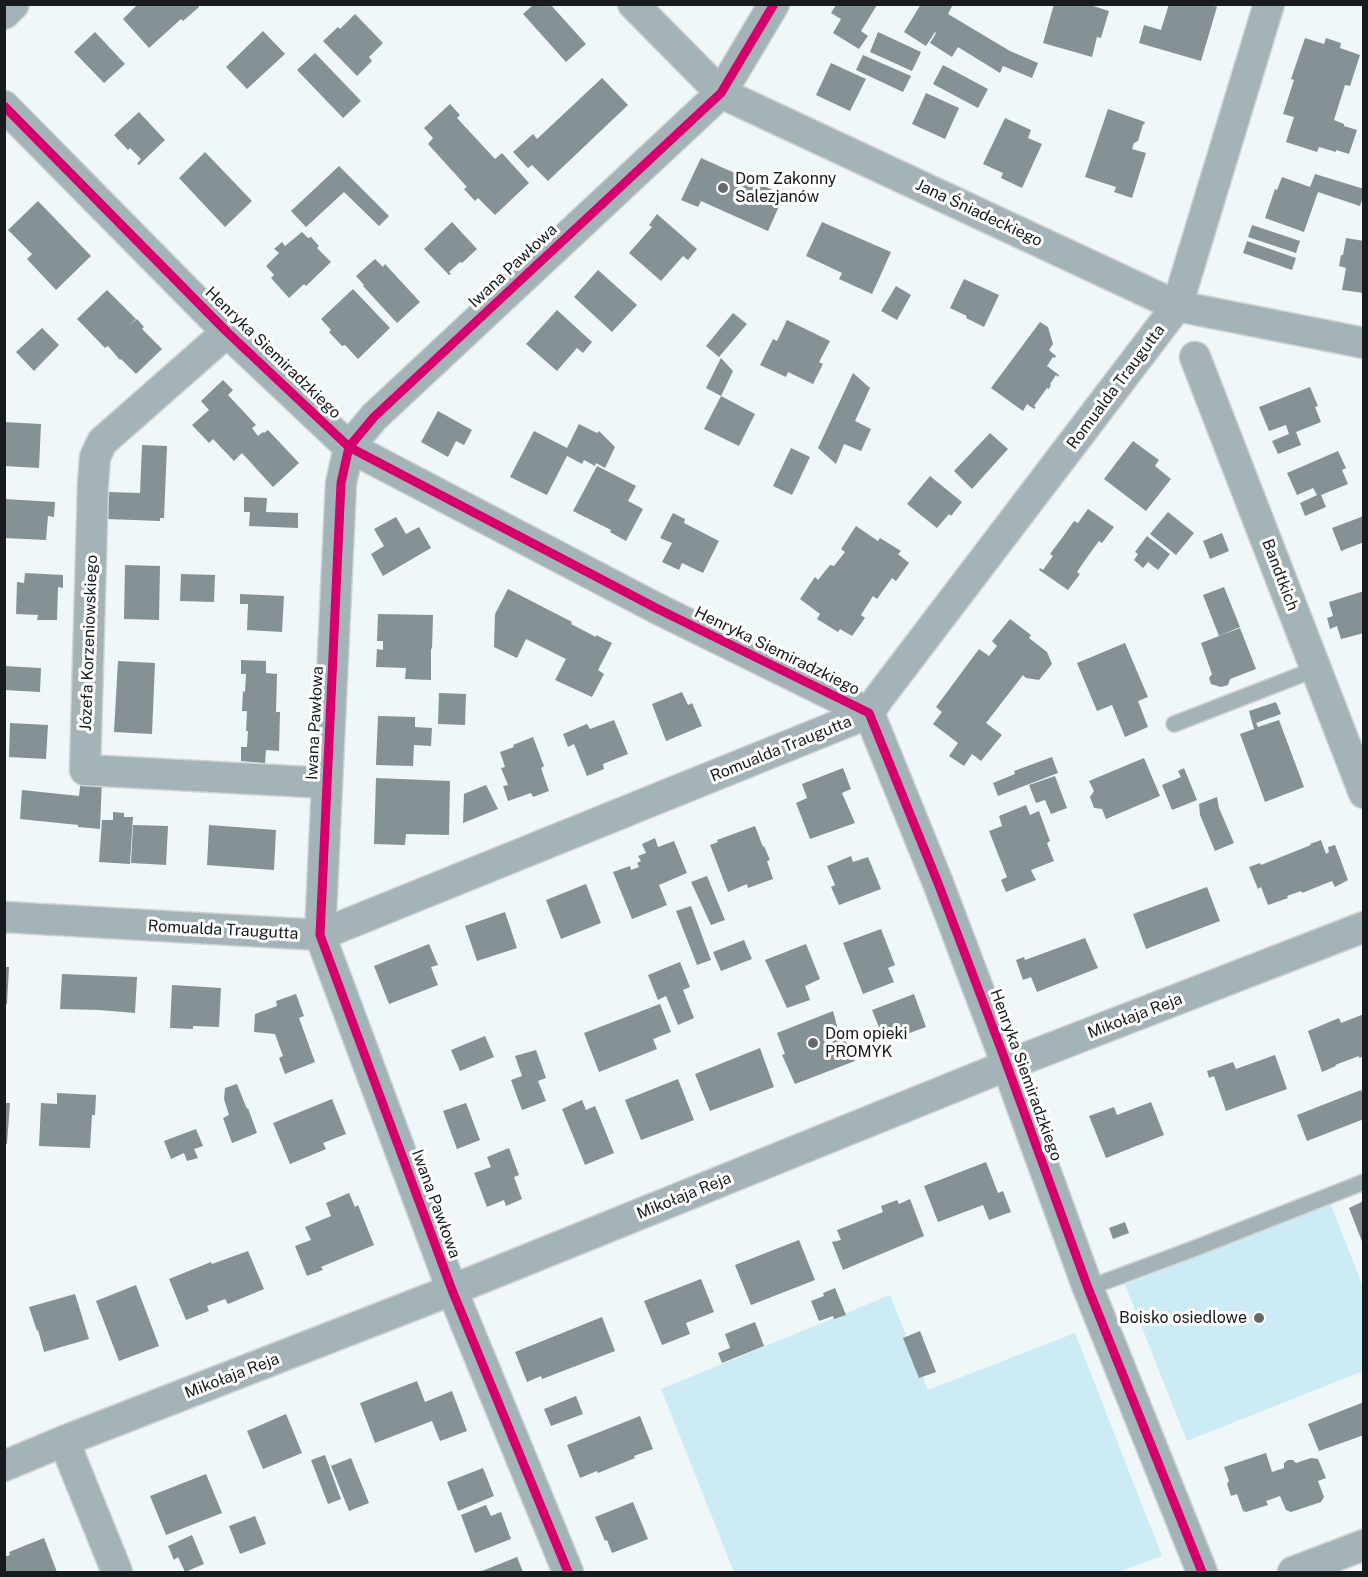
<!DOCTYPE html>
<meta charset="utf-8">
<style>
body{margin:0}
#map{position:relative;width:1368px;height:1577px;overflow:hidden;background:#f0f7f8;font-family:"Public Sans",sans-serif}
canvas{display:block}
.frame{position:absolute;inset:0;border:6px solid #171b1d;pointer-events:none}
</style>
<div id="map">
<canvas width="1368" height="1577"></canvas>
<div class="frame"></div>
</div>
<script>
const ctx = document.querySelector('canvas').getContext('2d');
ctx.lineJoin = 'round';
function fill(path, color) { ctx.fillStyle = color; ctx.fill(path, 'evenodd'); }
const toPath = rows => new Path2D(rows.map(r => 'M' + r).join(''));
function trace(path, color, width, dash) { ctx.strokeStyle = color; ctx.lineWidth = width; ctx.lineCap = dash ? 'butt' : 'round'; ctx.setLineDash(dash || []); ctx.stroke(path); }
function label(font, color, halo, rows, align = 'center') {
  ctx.font = font + ' "Public Sans",sans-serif'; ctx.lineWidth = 6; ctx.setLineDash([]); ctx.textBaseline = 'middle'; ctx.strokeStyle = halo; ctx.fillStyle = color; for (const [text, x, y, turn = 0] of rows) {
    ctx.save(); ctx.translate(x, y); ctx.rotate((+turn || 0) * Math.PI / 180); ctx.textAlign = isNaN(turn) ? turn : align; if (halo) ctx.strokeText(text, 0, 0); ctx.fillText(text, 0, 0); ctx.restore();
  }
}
fill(toPath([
 [1330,1203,1363,1287,1363,1371,1187,1441,1125,1285],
 [890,1295,928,1390,1075,1333,1162,1556,1118,1572,734,1572,661,1389]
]), '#cdebf4');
fill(toPath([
 [138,4,197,4,199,7,183,21,181,19,149,48,123,19],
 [534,4,550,4,586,44,566,62,523,14],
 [921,4,953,4,948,14,1010,51,1038,63,1032,78,1003,66,1000,73,958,47,952,57,930,43,936,33,935,32,926,46,904,32],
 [1054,4,1087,4,1109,11,1101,38,1097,37,1092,57,1043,43],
 [1169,4,1210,4,1217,7,1201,61,1139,43,1144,25,1161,30],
 [836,5,877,5,861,31,868,36,859,49,833,33,841,19,831,13],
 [355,14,383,43,369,57,372,61,357,76,323,41,338,27,340,29],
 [263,31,285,54,247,89,226,67],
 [95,32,125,64,104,83,74,52],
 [878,32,921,52,912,71,870,52],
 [1305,38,1324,44,1326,38,1341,43,1340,48,1360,55,1350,86,1345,85,1334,120,1344,124,1344,126,1357,130,1349,154,1336,150,1336,152,1319,147,1317,152,1286,142,1294,117,1283,114,1294,80,1291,79],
 [315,53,361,101,343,118,297,70],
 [863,55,911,76,903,92,856,70],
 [831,63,866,79,850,111,816,95],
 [943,65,988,89,978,108,933,84],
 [602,78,628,105,548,181,532,165,528,168,513,152,533,134,537,139],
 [926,93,959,108,945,139,912,124],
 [450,104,460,115,457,118,495,159,502,153,529,183,495,215,478,198,475,201,464,189,467,187,428,144,433,138,424,128],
 [1108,109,1145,122,1144,125,1143,124,1138,141,1134,143,1132,149,1146,153,1132,198,1114,192,1116,187,1085,177],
 [139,112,165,140,139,165,137,164,141,159,130,148,128,150,114,135],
 [1005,118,1031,130,1028,138,1042,144,1022,188,1001,178,1003,173,983,164],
 [205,152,252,201,225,227,179,178],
 [701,158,784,195,768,231,701,201,698,207,681,200],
 [339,166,389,216,379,226,344,192,306,227,291,211],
 [1315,174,1364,189,1364,194,1360,206,1318,192,1304,232,1265,218,1275,189,1277,190,1282,177,1310,187],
 [38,201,91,256,56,290,27,259,32,254,8,230],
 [657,214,697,249,688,260,683,256,661,281,629,253,652,227,649,225],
 [452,222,477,249,462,263,460,262,449,272,451,274,449,275,424,249],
 [822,222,891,252,872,294,839,279,842,273,806,256],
 [1252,225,1300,241,1296,253,1248,237],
 [302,232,308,238,311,237,319,246,317,248,331,262,306,286,304,284,289,298,271,278,274,275,266,266,279,253,274,249,282,242,285,246],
 [1346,238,1364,241,1364,293,1342,290,1346,268,1339,266,1341,255,1343,255],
 [1247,241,1296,258,1292,270,1243,253],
 [375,259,383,267,385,264,420,302,397,323,363,286,364,285,356,276],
 [598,270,637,305,612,332,574,297],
 [964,279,999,295,984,327,966,318,967,316,950,308],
 [896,286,911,295,897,320,881,311],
 [353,289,390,328,358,359,345,345,342,346,329,332,331,330,321,319],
 [107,290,136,319,128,326,137,319,144,327,142,329,162,349,136,374,121,359,120,360,108,346,105,348,77,319],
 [557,310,592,342,583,353,577,348,557,371,526,344],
 [733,313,747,324,719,357,706,346],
 [787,320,830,341,819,362,823,364,813,384,788,372,786,377,760,365,773,339,777,341],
 [1040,322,1048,327,1053,344,1049,350,1056,356,1055,358,1053,357,1047,366,1059,375,1058,377,1056,375,1050,384,1051,385,1049,389,1047,388,1034,406,1036,407,1034,409,1027,404,1023,411,991,388],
 [42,328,59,345,34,371,16,352],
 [721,358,733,371,721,396,706,388],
 [853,373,870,388,855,421,871,429,861,451,844,444,836,464,818,448],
 [223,380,233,390,228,395,256,425,252,428,258,436,263,432,264,433,268,430,299,463,273,487,242,453,234,461,213,439,209,443,192,425,209,410,201,401],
 [1310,387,1318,406,1315,407,1321,422,1296,432,1301,445,1278,454,1272,441,1289,434,1286,425,1269,431,1259,407],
 [721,396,755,414,739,446,704,429],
 [438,411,472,430,464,445,456,441,448,457,421,442],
 [4,422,41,424,39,468,4,466],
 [579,424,597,433,599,431,615,447,605,468,596,463,595,466,584,460,582,464,567,456,547,495,510,477,534,431,567,448],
 [990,433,1008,449,972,489,954,471],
 [1133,441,1159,460,1155,466,1171,479,1146,511,1104,479],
 [142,445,167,446,164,518,160,518,160,521,106,519,107,492,140,493],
 [791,448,810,457,792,495,773,486],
 [1338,451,1346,468,1342,470,1348,484,1321,495,1326,507,1305,516,1300,503,1317,495,1313,488,1297,495,1287,473],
 [597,466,636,486,628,501,643,509,626,541,610,532,611,530,573,511],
 [930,476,962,502,951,516,949,514,937,528,907,504],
 [244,497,267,498,266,512,298,513,298,528,249,526,250,512,244,512],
 [5,499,55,502,54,517,48,516,46,540,4,538],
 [1088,509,1114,527,1102,543,1099,541,1088,556,1077,572,1080,574,1068,590,1039,570,1040,568,1043,570,1053,556,1050,554,1062,538,1074,521,1078,523],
 [1168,512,1194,533,1176,555,1150,534],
 [673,513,685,519,684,523,719,541,703,573,682,563,679,570,662,562,672,543,660,538],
 [1364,516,1364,542,1341,551,1332,528],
 [396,517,406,534,419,527,431,548,383,576,371,554,384,546,374,529],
 [856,526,878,541,880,538,901,551,898,554,909,563,896,581,892,578,877,599,873,596,861,615,865,618,852,636,840,629,838,632,817,619,820,614,800,599,815,577,818,580,830,565,834,566,845,552,841,549],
 [1222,533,1229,551,1210,559,1203,541],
 [1147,536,1170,554,1158,570,1148,562,1143,568,1134,560,1138,554,1135,552],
 [125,565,160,566,159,620,124,619],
 [25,573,63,575,63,588,58,587,57,620,37,620,38,615,16,614,17,582,24,583],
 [181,574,215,575,214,602,180,601],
 [1224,587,1240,627,1219,636,1203,595],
 [508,589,572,622,571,624,596,637,596,635,612,643,598,670,604,674,592,697,555,680,566,659,526,639,517,658,494,647,495,614],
 [1364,591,1364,633,1341,639,1337,626,1330,629,1327,618,1333,616,1329,602],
 [240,594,284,596,282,632,247,630,248,604,240,604],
 [378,614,433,615,432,649,431,648,431,680,405,679,406,668,376,667,377,649,383,650,383,641,377,641],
 [1010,619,1031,635,1029,638,1047,652,1052,664,1039,680,1026,678,1023,675,986,723,1002,735,981,761,972,754,964,766,949,756,958,743,933,724,942,712,936,707,979,649,989,656,997,646,992,641],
 [1240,628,1256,669,1230,679,1228,685,1221,687,1211,684,1209,678,1212,674,1201,643],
 [1125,643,1148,697,1138,701,1148,727,1125,737,1112,705,1097,711,1077,663],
 [241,660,266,661,266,673,277,674,276,712,280,712,279,751,266,750,265,763,241,761,241,747,247,747,248,731,246,731,247,711,242,711,243,691,245,692,246,674,241,674],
 [118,661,155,663,152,734,114,732],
 [4,666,41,668,40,692,4,690],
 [682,692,688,705,692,703,702,726,666,741,652,704],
 [439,693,466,694,465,725,438,724],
 [1276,702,1281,714,1256,723,1258,727,1279,720,1304,787,1265,802,1240,734,1254,729,1249,711],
 [378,716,415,717,415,727,432,728,431,746,414,745,413,766,376,765],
 [614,720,628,754,603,764,604,769,587,776,574,744,568,747,563,734,587,724,590,729],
 [10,723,48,725,46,759,9,757],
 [533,737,544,766,541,768,549,791,533,797,531,793,508,801,503,786,508,785,501,768,505,767,500,752,514,747,513,745],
 [1052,757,1058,773,998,796,993,783,1015,774,1014,771],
 [1144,758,1160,796,1106,819,1102,809,1094,808,1090,797,1094,791,1089,781],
 [843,768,851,789,842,793,855,823,810,839,796,803,807,798,802,784],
 [1184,768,1197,800,1172,810,1162,785,1181,777,1178,771],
 [1055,776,1067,808,1051,814,1045,800,1036,803,1029,785],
 [81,778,102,779,100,829,78,827,78,825,20,819,22,790,79,796],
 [376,778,450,781,449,835,406,834,405,845,374,844],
 [486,785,498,809,463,823,464,794],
 [1217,797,1219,808,1234,843,1215,851,1200,815,1199,804],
 [1026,805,1030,815,1039,811,1050,841,1047,843,1054,861,1031,870,1036,880,1006,892,1001,880,1007,877,989,831,1002,826,999,816],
 [113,812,124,813,124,817,133,817,130,864,99,862,102,820,113,820],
 [133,825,168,826,166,865,131,863],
 [209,825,276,830,274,870,207,865],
 [755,826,763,847,764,846,770,860,767,861,773,879,748,888,747,884,728,892,710,845,718,842,717,840],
 [655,838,658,847,674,841,687,873,659,885,667,905,632,919,613,872,630,866,631,870,639,867,637,863,641,861,638,856,646,853,642,844],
 [1321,840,1326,854,1329,852,1328,847,1335,845,1348,880,1335,887,1332,881,1302,893,1301,891,1287,896,1288,898,1268,905,1261,887,1258,889,1249,867,1260,863,1261,865,1311,845,1310,844],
 [851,856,853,862,868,857,881,889,839,905,831,887,835,885,827,866],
 [707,876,725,920,711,925,691,882],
 [586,884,601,923,561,939,546,900],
 [1207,887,1220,921,1146,949,1133,914],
 [691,906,711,960,697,965,676,911],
 [505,912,517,948,477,961,465,926],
 [881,929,895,965,888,968,894,982,863,994,843,943],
 [1085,938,1098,968,1037,992,1031,977,1023,980,1016,960,1024,957,1025,960],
 [744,940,752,959,721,971,713,952],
 [429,944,438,965,431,967,438,985,389,1004,374,966],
 [806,944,820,979,805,986,810,1000,787,1008,765,960],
 [680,962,690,987,683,990,694,1018,678,1025,666,996,658,1000,648,975],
 [4,967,9,967,7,1004,4,1004],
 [62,974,137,977,135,1013,99,1010,60,1009],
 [172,985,221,988,219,1027,193,1026,193,1029,170,1028],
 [296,994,304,1016,299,1018,315,1062,285,1074,279,1058,283,1056,275,1034,254,1032,255,1014,277,1006,276,1001],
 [914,994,926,1027,885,1042,872,1010],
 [660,1004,671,1032,653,1039,657,1049,599,1072,584,1033],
 [833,1011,839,1034,842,1033,855,1061,795,1084,782,1055,785,1054,777,1033],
 [1364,1014,1364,1056,1359,1058,1359,1056,1335,1065,1336,1066,1322,1072,1308,1031,1339,1018,1341,1023],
 [485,1036,494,1057,460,1071,451,1050],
 [760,1048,774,1087,710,1111,695,1074],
 [536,1050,546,1078,538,1081,546,1101,522,1110,511,1080,522,1076,515,1056],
 [1275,1055,1287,1089,1226,1111,1214,1076,1209,1078,1207,1071,1233,1062,1236,1069],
 [678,1079,694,1120,641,1140,625,1100],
 [237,1084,247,1109,248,1108,257,1133,232,1143,223,1118,229,1115,224,1099,225,1088],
 [1361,1090,1364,1097,1364,1119,1307,1141,1297,1115],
 [57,1093,96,1095,95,1115,92,1115,90,1148,39,1146,41,1103,57,1104],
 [332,1099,346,1134,323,1143,326,1149,290,1164,273,1123],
 [582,1100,586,1110,595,1106,614,1153,585,1165,562,1109],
 [1151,1102,1164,1135,1106,1158,1089,1116,1114,1107,1117,1115],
 [4,1103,10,1103,7,1144,4,1144],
 [466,1103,480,1140,457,1149,443,1111],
 [196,1129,203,1146,194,1149,198,1158,187,1161,184,1153,171,1159,164,1141],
 [509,1148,519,1175,514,1177,522,1199,506,1206,504,1200,487,1207,474,1173,491,1167,487,1157],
 [986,1162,998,1193,1003,1191,1011,1212,989,1220,983,1205,938,1222,924,1186],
 [349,1193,355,1207,358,1205,374,1245,321,1267,323,1270,307,1276,295,1246,311,1240,305,1227,331,1216,326,1203],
 [910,1199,924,1236,843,1270,832,1242,841,1240,837,1230,883,1212,881,1206,897,1200,899,1204],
 [1364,1201,1364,1244,1363,1244,1349,1208],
 [1125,1222,1129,1233,1113,1239,1109,1228],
 [799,1240,815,1280,751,1305,735,1265],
 [248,1251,264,1289,228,1304,225,1299,207,1306,209,1311,186,1320,169,1279,211,1262,212,1264],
 [701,1279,714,1312,686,1323,690,1334,662,1345,644,1301],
 [136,1285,159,1346,119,1361,96,1301],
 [835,1288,846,1315,834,1319,833,1316,819,1321,811,1301,824,1296,823,1293],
 [75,1294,89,1339,44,1352,38,1330,37,1331,29,1307],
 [602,1317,615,1351,542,1379,541,1376,527,1382,515,1352],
 [755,1322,764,1346,722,1363,718,1353,730,1348,725,1334],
 [920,1331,936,1372,919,1378,903,1338],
 [417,1381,425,1402,452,1391,467,1431,440,1441,432,1421,375,1443,360,1403],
 [576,1396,583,1414,551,1426,544,1409],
 [1364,1402,1364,1435,1319,1451,1308,1424],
 [286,1414,302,1453,263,1469,247,1431],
 [640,1416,653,1449,634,1456,635,1458,598,1473,597,1471,580,1478,567,1445],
 [1266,1453,1272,1472,1284,1468,1284,1463,1288,1460,1293,1460,1296,1463,1311,1458,1318,1459,1326,1478,1318,1481,1324,1497,1321,1502,1291,1512,1286,1510,1280,1496,1266,1501,1268,1505,1246,1512,1243,1511,1237,1494,1231,1496,1227,1484,1229,1481,1224,1467],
 [325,1455,341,1499,328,1504,311,1460],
 [351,1458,369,1503,349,1511,331,1466],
 [483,1468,494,1496,458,1511,447,1482],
 [206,1474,222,1513,166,1535,150,1496],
 [633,1502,648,1539,612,1553,607,1540,605,1541,595,1517],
 [486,1505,491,1516,501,1512,511,1539,475,1553,461,1515],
 [255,1516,266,1544,240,1554,229,1526],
 [192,1535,204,1564,185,1572,178,1557,174,1560,168,1546],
 [44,1538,57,1572,4,1572,4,1557,10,1555,9,1552],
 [517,1557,523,1572,483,1572,482,1571]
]), '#849295');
const service = toPath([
 [1174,724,1316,669],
 [1088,1288,1193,1249,1364,1182]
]);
const minor = toPath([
 [633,4,721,93,1177,306,1364,343],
 [4,106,227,332,349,447,656,608,869,713,938,883,1001,1049,1088,1288,1202,1572],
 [227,332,102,442,95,457,93,484,85,770,327,783],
 [1195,357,1364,793],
 [4,917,320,935,869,713,878,699,1177,306,1269,4],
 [64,1441,117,1572],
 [4,1466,64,1441,452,1290,1023,1059,1364,927],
 [568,1572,452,1290,320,935,341,483,349,447,374,417,721,93,774,4],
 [1293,1572,1364,1545]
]);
const tertiary = toPath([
 [4,12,12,4]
]);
trace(service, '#ced3d4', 18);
trace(minor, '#ced3d4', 33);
trace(tertiary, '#ced3d4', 36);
trace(service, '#a4b3b7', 15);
trace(minor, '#a4b3b7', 30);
trace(tertiary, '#a4b3b7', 33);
trace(toPath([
 [4,106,227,332,349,447,656,608,869,713,938,883,1001,1049,1088,1288,1202,1572],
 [568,1572,452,1290,320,935,341,483,349,447,374,417,721,93,774,4]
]), '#d6006c', 9);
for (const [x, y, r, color] of [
 [723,188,6,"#63686a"],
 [813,1043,6,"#63686a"],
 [1259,1318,6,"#63686a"]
]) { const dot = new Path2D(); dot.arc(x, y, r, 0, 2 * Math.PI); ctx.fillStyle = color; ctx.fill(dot); trace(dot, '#fff', 2); }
label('16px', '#171b1d', '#fff', [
 ["Dom Zakonny",735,179],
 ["Salezjanów",735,197],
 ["Dom opieki",825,1034],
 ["PROMYK",825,1052],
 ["Boisko osiedlowe",1247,1318,"right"]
], 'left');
label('16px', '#171b1d', '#fff', [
 ["Jana Śniadeckiego",979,213,25],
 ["Iwana Pawłowa",513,266,-43],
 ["Henryka Siemiradzkiego",273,353,44],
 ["Romualda Traugutta",1116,387,-53],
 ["Bandtkich",1280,575,69],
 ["Józefa Korzeniowskiego",89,643,-88],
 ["Henryka Siemiradzkiego",777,651,26],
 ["Iwana Pawłowa",315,723,-87],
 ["Romualda Traugutta",781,749,-22],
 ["Romualda Traugutta",223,930,3],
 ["Mikołaja Reja",1135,1016,-21],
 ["Henryka Siemiradzkiego",1026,1075,70],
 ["Mikołaja Reja",684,1196,-22],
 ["Iwana Pawłowa",436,1204,70],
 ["Mikołaja Reja",232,1376,-21]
]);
</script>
